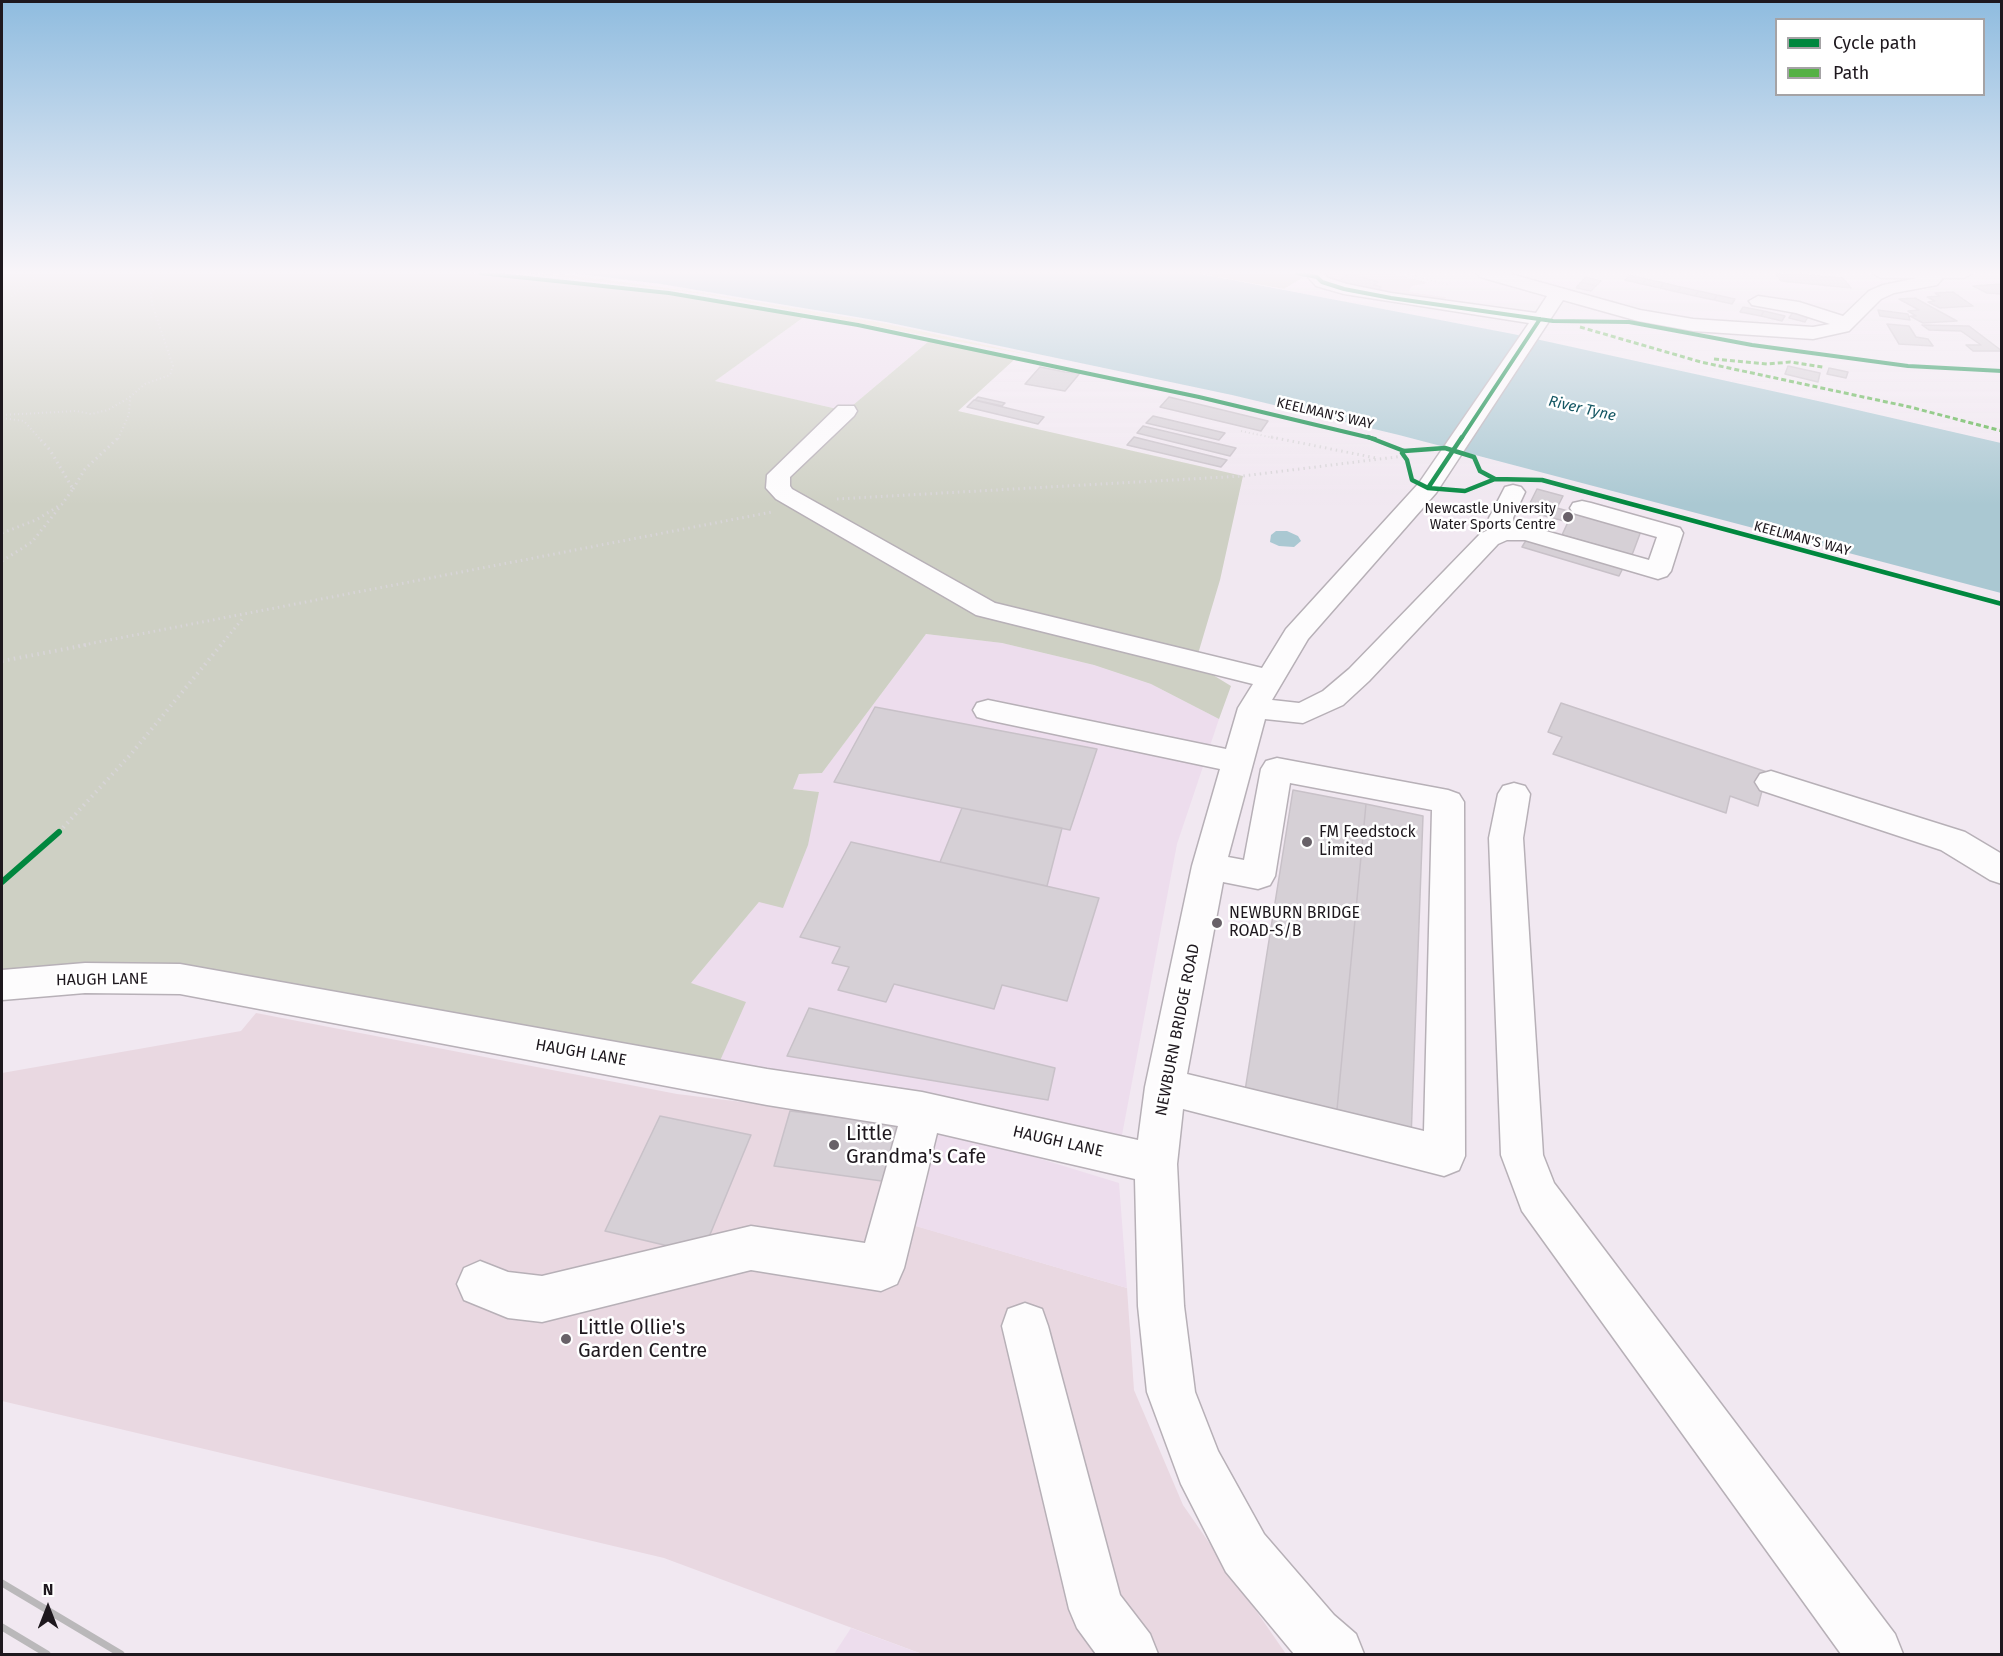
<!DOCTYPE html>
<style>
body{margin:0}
#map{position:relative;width:2003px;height:1656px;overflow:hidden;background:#f1e8f1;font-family:"Fira Sans",sans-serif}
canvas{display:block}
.frame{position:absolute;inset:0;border:3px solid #1e181e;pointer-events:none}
.legend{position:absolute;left:1775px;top:18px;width:210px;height:78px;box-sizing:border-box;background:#fff;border:2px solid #a5a3a5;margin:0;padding:8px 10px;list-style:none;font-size:18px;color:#1e181e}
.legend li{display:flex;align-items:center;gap:12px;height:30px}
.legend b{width:30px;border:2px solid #a5a3a5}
.north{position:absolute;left:18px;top:1578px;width:60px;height:60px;-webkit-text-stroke:4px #fff;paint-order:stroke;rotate:0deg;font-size:16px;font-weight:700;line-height:24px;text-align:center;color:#1e181e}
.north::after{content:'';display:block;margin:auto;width:21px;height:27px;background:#1e181e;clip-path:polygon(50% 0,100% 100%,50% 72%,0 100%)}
</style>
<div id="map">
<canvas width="2003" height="1656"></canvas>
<div class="frame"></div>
<ul class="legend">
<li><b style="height:8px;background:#00873e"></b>Cycle path</li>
<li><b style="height:8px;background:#55b145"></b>Path</li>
</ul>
<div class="north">N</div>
</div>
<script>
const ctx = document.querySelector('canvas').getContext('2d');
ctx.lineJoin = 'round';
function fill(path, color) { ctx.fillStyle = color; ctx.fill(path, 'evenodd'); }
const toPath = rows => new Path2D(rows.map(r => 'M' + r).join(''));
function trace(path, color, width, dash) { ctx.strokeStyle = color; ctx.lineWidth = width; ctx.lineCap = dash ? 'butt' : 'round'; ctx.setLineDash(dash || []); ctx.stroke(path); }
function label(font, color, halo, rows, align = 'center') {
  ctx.font = font + ' "Fira Sans",sans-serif'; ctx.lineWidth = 5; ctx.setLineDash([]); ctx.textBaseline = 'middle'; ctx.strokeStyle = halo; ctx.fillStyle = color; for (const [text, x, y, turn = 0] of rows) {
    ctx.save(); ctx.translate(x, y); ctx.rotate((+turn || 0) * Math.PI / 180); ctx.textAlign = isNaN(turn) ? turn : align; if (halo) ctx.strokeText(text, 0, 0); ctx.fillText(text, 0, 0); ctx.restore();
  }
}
fill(toPath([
 [1329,273,1391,273,1429,283,1412,286,1409,292,1446,297,1444,303,1371,292,1321,277],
 [256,1013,677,1094,904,1122,913,1225,1127,1288,1134,1390,1183,1505,1286,1654,922,1654,664,1558,2,1401,2,1073,241,1031]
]), '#e9d8e1');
fill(toPath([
 [804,317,857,325,929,341,846,411,714,381],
 [926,634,1002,643,1094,665,1151,684,1219,719,1177,844,1122,1135,719,1063,691,983,759,902,819,792,792,789,799,774,822,773],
 [933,1126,1119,1183,1127,1288,912,1225],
 [851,1628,922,1654,834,1654]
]), '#eddded');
fill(toPath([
 [2,273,468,273,591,284,702,299,804,317,715,381,846,411,929,341,1015,359,958,411,1243,476,1220,580,1195,664,1231,686,1219,719,1151,684,1094,665,1002,643,926,634,822,773,799,774,793,789,819,792,808,845,783,908,759,902,691,983,746,1002,719,1063,81,968,2,975],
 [1196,273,1310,273,1284,289]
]), '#ced0c4');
fill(toPath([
 [525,273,570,275,705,293,883,323,1046,358,702,294]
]), '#eee4d4');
fill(toPath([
 [571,273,1196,273,1513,334,1827,403,2001,443,2001,593,1399,435,1232,395,886,322,661,284],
 [1276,531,1287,531,1298,536,1301,541,1294,547,1279,546,1270,542,1271,535]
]), '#aac8d2');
const building = toPath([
 [1348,273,1378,282,1374,285,1381,287,1377,291,1338,281,1347,276,1343,274,1348,273],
 [1787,273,1843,278,1851,288,1781,281,1776,274,1788,275,1787,273],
 [1629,275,1646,279,1642,284,1625,280,1629,275],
 [1586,277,1601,281,1596,286,1581,282,1586,277],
 [1646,279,1664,283,1660,288,1642,284,1646,279],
 [1581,282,1596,286,1591,291,1576,288,1581,282],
 [1664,283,1681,287,1677,292,1660,288,1664,283],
 [2002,284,2000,294,1987,293,1973,286,2002,284],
 [1681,287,1699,291,1695,296,1677,292,1681,287],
 [1699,291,1717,295,1714,300,1695,296,1699,291],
 [1953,292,1973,306,1940,308,1928,302,1935,301,1927,297,1940,296,1935,293,1953,292],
 [1717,295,1735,299,1732,304,1714,300,1717,295],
 [1915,298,1957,321,1923,323,1910,316,1916,316,1908,311,1919,310,1899,299,1915,298],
 [1743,307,1764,311,1761,316,1740,312,1743,307],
 [1878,310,1908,314,1910,320,1880,316,1878,310],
 [1764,311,1785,316,1782,321,1761,316,1764,311],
 [1793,312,1809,315,1805,322,1789,318,1793,312],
 [1887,324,1909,326,1916,337,1928,339,1933,346,1899,344,1887,324],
 [1922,325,1969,326,2002,351,1973,351,1966,345,1981,345,1961,331,1929,330,1922,325],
 [1788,366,1820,373,1818,382,1785,374,1788,366],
 [1040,367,1065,372,1080,373,1065,391,1025,384,1040,367],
 [1829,368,1848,372,1846,378,1827,374,1829,368],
 [978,397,1005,403,1002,406,975,400,978,397],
 [1169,397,1268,421,1261,431,1160,407,1169,397],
 [974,400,1044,417,1038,424,967,407,974,400],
 [1153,416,1225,433,1219,440,1146,423,1153,416],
 [1143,426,1236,448,1230,456,1137,433,1143,426],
 [1134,437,1227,460,1221,467,1127,445,1134,437],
 [1537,489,1563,496,1557,508,1641,531,1632,555,1562,535,1568,522,1526,511,1537,489],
 [1528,537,1624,566,1619,576,1522,547,1528,537],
 [1561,703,1767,772,1758,806,1730,796,1726,813,1553,754,1562,737,1548,732,1561,703],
 [875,707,1097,749,1070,830,834,782,875,707],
 [1293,790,1366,804,1336,1120,1244,1097,1293,790],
 [1366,804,1423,816,1411,1139,1336,1120,1366,804],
 [962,808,1062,828,1047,886,940,862,962,808],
 [851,842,1099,898,1067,1001,1002,985,994,1009,894,984,886,1002,838,990,849,967,832,963,840,947,800,937,851,842],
 [809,1008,1055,1068,1048,1100,787,1056,809,1008],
 [790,1111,902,1125,889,1182,774,1166,790,1111],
 [660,1116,751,1135,702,1254,605,1231,660,1116]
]);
fill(building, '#d6d0d6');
trace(building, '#c8c1c8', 1.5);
const minor = toPath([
 [1311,273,1323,273,1328,278,1347,284,1391,293,1536,313,1547,296,1480,277,1477,273,1507,273,1640,310,1693,319,1813,327,1830,324,1796,313,1752,305,1749,301,1758,296,1799,302,1843,316,1869,291,1883,285,1922,277,1921,273,1938,273,1942,279,1937,285,1894,293,1881,299,1849,331,1813,339,1693,331,1638,321,1563,300,1436,493,1308,639,1272,700,1299,703,1323,691,1349,669,1480,534,1490,529,1489,518,1505,487,1513,485,1521,487,1525,492,1513,518,1514,525,1535,528,1649,560,1657,537,1573,513,1570,508,1573,503,1582,501,1591,503,1680,528,1683,533,1671,571,1667,576,1658,579,1525,540,1507,540,1498,544,1369,681,1343,705,1303,723,1265,719,1228,857,1244,860,1261,769,1266,761,1277,758,1448,790,1459,794,1464,802,1465,1156,1459,1170,1444,1176,1183,1109,1177,1164,1184,1306,1195,1392,1218,1451,1264,1534,1334,1615,1356,1634,1364,1654,1294,1654,1226,1572,1181,1484,1147,1392,1138,1306,1135,1179,937,1133,904,1268,897,1284,881,1291,751,1270,542,1322,508,1318,464,1300,457,1284,464,1268,480,1261,508,1272,542,1276,751,1226,865,1243,898,1126,767,1105,180,994,85,993,2,1000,2,970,85,963,180,964,767,1069,922,1092,1138,1140,1145,1087,1192,866,1220,769,988,720,977,717,973,710,977,703,988,700,1226,749,1238,708,1253,684,976,615,776,499,766,488,767,475,838,406,854,406,857,411,854,416,790,477,790,486,792,489,995,603,1262,668,1286,629,1419,483,1529,323,1344,294,1316,286,1308,277,1311,273],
 [1290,783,1432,810,1424,1131,1187,1074,1223,882,1258,889,1270,885,1275,876,1290,783],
 [1771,771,1965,832,2002,854,2002,884,1990,880,1941,850,1760,790,1755,782,1760,774,1771,771],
 [1514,783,1525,786,1530,794,1523,838,1543,1155,1554,1183,1895,1634,1903,1654,1841,1654,1522,1211,1501,1155,1489,838,1498,794,1503,786,1514,783],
 [1025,1303,1042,1309,1048,1326,1120,1595,1150,1634,1158,1654,1096,1654,1077,1628,1069,1609,1002,1326,1008,1309,1025,1303]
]);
const major = toPath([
 [1872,273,1973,273,1964,278,1881,278,1872,273]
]);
trace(minor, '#b7b0b7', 3);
trace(major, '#b7b0b7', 3);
trace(toPath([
 [1404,273,1447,285],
 [2,304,40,273],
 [2,415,76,411,91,414,108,410,130,397],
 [2,418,24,421,40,439],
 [1241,431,1279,439],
 [118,439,129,414,130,397,145,384,170,375,173,366,152,304,151,292,170,273]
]), '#d8d5d8', 2, [1, 3]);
trace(toPath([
 [1271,437,1376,458],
 [73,489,85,469,119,437],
 [837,499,1243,476,1404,456],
 [2,533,36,520,62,504,73,489,50,450,38,437],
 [2,561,32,542,59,508],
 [78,646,772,512],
 [220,646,244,617]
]), '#d8d5d8', 3, [1.5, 4]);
trace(toPath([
 [2,661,86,645],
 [59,832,131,754,221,645]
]), '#d8d5d8', 4, [1.5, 4.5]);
fill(minor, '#fdfcfd');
fill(major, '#fdfcfd');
trace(toPath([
 [2,1583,121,1654],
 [2,1627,47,1654]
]), '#bab8ba', 7);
trace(toPath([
 [1580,327,1701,362,1910,407,2002,431],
 [1714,359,1767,364,1790,362,1823,367]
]), '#55b145', 3, [5, 3]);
trace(toPath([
 [480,273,669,293,858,325,1199,397,1375,439],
 [1297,273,1317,277,1322,282,1344,289,1391,298,1553,321,1629,322,1752,345,1908,366,2002,371],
 [1461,439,1540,319]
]), '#00873e', 4);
trace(toPath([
 [1368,437,1404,451,1445,448,1474,457,1480,471,1495,479,1542,480,2002,604],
 [1404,451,1402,453,1407,460,1412,480,1428,488,1465,491,1495,479],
 [1428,488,1462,437]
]), '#00873e', 4.5);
trace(toPath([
 [2,882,59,832]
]), '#00873e', 6);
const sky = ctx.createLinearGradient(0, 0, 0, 505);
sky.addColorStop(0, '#8fbcdf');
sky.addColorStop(0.54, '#f9f5f9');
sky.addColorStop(1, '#f9f5f900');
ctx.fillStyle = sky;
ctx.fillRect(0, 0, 2003, 505);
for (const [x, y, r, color] of [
 [1568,517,6,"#686168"],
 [1307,842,6,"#686168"],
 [1217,923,6,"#686168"],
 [834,1145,6,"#686168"],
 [566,1339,6,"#686168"]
]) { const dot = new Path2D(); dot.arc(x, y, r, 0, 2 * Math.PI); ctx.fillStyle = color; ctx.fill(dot); trace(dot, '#fff', 2); }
label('14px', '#1e181e', '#fff', [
 ["KEELMAN'S WAY",1325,414,13],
 ["KEELMAN'S WAY",1802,539,15]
]);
label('14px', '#1e181e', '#fff', [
 ["Newcastle University",1556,509],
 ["Water Sports Centre",1556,525]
], 'right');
label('italic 15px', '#155763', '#fff', [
 ["River Tyne",1582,409,13]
]);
label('16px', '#1e181e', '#fff', [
 ["FM Feedstock",1319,833],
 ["Limited",1319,851],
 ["NEWBURN BRIDGE",1229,914],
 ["ROAD-S/B",1229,932]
], 'left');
label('16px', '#1e181e', '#fff', [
 ["HAUGH LANE",102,980,-1],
 ["NEWBURN BRIDGE ROAD",1178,1030,-79],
 ["HAUGH LANE",581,1053,10],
 ["HAUGH LANE",1058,1142,13]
]);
label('20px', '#1e181e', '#fff', [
 ["Little",846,1134],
 ["Grandma's Cafe",846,1157],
 ["Little Ollie's",578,1328],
 ["Garden Centre",578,1351]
], 'left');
</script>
